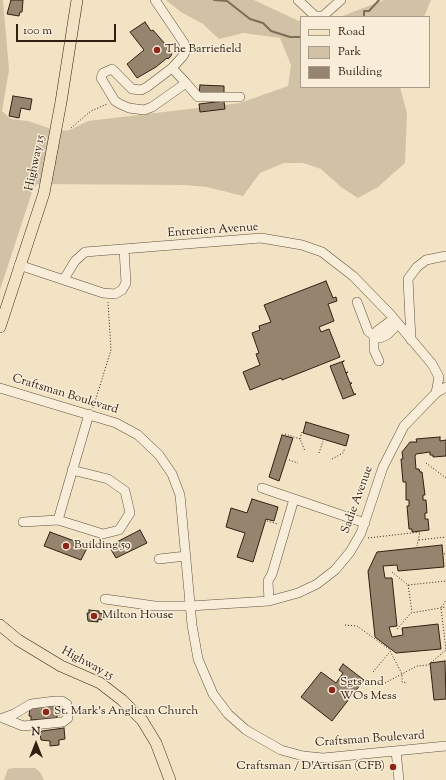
<!DOCTYPE html>
<style>
body{margin:0}
#map{position:relative;width:446px;height:780px;overflow:hidden;background:#f2e3c5;font-family:"Sorts Mill Goudy",serif}
canvas{display:block}
.legend{position:absolute;left:300px;top:16px;width:130px;height:72px;box-sizing:border-box;background:#f7edd9;border:1px solid #a89b89;margin:0;padding:5px 7px;list-style:none;font-size:12px;color:#312011}
.legend li{display:flex;align-items:center;gap:8px;height:20px}
.legend b{width:20px;border:1px solid #a89b89}
.north{position:absolute;left:16px;top:724px;width:40px;height:40px;-webkit-text-stroke:3px #f7edd9;paint-order:stroke;rotate:0deg;font-size:11px;font-weight:700;line-height:16px;text-align:center;color:#312011}
.north::after{content:'';display:block;margin:auto;width:14px;height:18px;background:#312011;clip-path:polygon(50% 0,100% 100%,50% 72%,0 100%)}
.scale{position:absolute;left:16px;top:24px;width:100px;height:18px;box-sizing:border-box;border:2px solid #312011;border-top:0;padding-left:5px;font-size:12px;line-height:14px;white-space:nowrap;color:#312011;-webkit-text-stroke:3px #f7edd9;paint-order:stroke}
</style>
<div id="map">
<canvas width="446" height="780"></canvas>
<ul class="legend">
<li><b style="height:5px;background:#f2e3c5"></b>Road</li>
<li><b style="height:11px;background:#d1c2a6"></b>Park</li>
<li><b style="height:11px;background:#95856f"></b>Building</li>
</ul>
<div class="north">N</div>
<div class="scale">100 m</div>
</div>
<script>
const ctx = document.querySelector('canvas').getContext('2d');
ctx.lineJoin = 'round';
function fill(path, color) { ctx.fillStyle = color; ctx.fill(path, 'evenodd'); }
const toPath = rows => new Path2D(rows.map(r => 'M' + r).join(''));
function trace(path, color, width, dash) { ctx.strokeStyle = color; ctx.lineWidth = width; ctx.lineCap = dash ? 'butt' : 'round'; ctx.setLineDash(dash || []); ctx.stroke(path); }
function label(font, color, halo, rows, align = 'center') {
  ctx.font = font + ' "Sorts Mill Goudy",serif'; ctx.lineWidth = 3; ctx.setLineDash([]); ctx.textBaseline = 'middle'; ctx.strokeStyle = halo; ctx.fillStyle = color; for (const [text, x, y, turn = 0] of rows) {
    ctx.save(); ctx.translate(x, y); ctx.rotate((+turn || 0) * Math.PI / 180); ctx.textAlign = isNaN(turn) ? turn : align; if (halo) ctx.strokeText(text, 0, 0); ctx.fillText(text, 0, 0); ctx.restore();
  }
}
fill(toPath([
 [0,0,3,0,9,70,2,111,11,119,28,121,57,131,70,130,88,121,240,103,288,86,291,65,280,38,243,33,219,39,203,24,181,12,166,0,254,0,301,22,301,87,400,87,407,113,405,163,378,187,358,198,341,187,321,169,303,163,284,163,260,173,243,196,207,187,184,185,37,184,33,189,0,290],
 [384,0,431,0,424,17,340,17],
 [13,768,35,768,40,772,44,780,4,780,8,769]
]), '#d1c2a6');
trace(toPath([
 [214,0,227,1,250,19,263,23,271,31,290,37,301,37],
 [364,17,364,11,369,11,379,0]
]), '#7d6d58', 2);
const building = toPath([
 [11,0,23,0,22,12,20,12,19,16,7,14,11,0],
 [145,22,151,31,153,30,172,52,171,56,168,59,167,58,156,67,137,78,127,64,144,50,130,32,145,22],
 [200,85,224,86,224,94,199,93,200,85],
 [13,96,32,99,30,110,21,108,19,118,9,116,13,96],
 [224,101,225,109,200,112,199,104,224,101],
 [326,281,333,298,336,297,337,301,328,304,334,321,319,327,321,332,329,329,340,357,282,380,281,378,250,390,243,372,260,365,256,354,259,353,252,333,260,330,259,326,271,322,264,305,326,281],
 [344,361,342,362,346,373,348,372,346,373,350,383,352,383,350,384,354,394,356,394,343,399,330,366,344,361],
 [306,422,349,435,346,446,303,433,306,422],
 [282,435,293,438,279,481,269,477,282,435],
 [440,437,440,441,446,440,446,456,433,457,433,455,430,455,430,452,416,454,415,456,416,469,419,469,420,472,422,472,425,495,423,495,423,500,426,500,427,513,425,513,425,519,428,519,429,530,412,532,412,529,409,529,407,506,409,506,409,500,406,500,406,482,403,482,401,459,403,459,402,452,410,442,417,442,416,439,440,437],
 [252,499,278,507,274,521,266,519,253,562,237,557,245,533,226,527,231,508,247,513,252,499],
 [140,530,147,543,116,558,109,546,140,530],
 [50,532,88,546,81,560,44,546,50,532],
 [442,545,444,567,398,571,397,565,383,566,385,578,392,578,397,626,389,627,392,637,403,635,402,628,438,624,441,649,396,653,375,637,368,571,377,552,442,545],
 [89,610,99,611,99,613,103,614,102,620,98,619,98,622,88,621,87,613,89,613,89,610],
 [445,661,446,699,434,700,430,663,445,661],
 [343,664,364,680,332,721,301,697,321,672,336,683,343,673,339,670,343,664],
 [55,703,56,707,59,706,60,715,57,715,57,718,31,720,31,716,29,716,30,708,55,703],
 [64,728,65,739,59,740,59,745,50,746,50,741,41,740,40,733,42,731,64,728]
]);
fill(building, '#95856f');
trace(building, '#312011', 1);
const minor = toPath([
 [155,0,184,43,185,52,183,56,172,68,147,87,141,90,132,89,112,69,103,73,101,78,115,101,120,104,129,108,144,110,152,107,186,83,172,68],
 [298,0,315,16,323,16,341,0],
 [186,83,198,97,240,97],
 [19,265,103,293,115,294,122,290,126,283,124,249],
 [64,279,75,261,85,252,261,238,302,245,322,252,353,276,390,314,432,364,439,377,436,393],
 [357,302,368,331,374,336,380,338,387,335,394,328,396,321,389,322,377,331,374,336,374,350,379,361],
 [411,340,408,279,417,267,426,260,446,256],
 [0,388,116,423,138,435,159,455,172,474,180,495,192,625,198,659,213,694,228,714,246,730,281,750,303,756,323,758,446,746],
 [262,488,365,523],
 [58,520,89,414],
 [23,522,58,520,103,534,119,530,130,513,125,491,108,479,72,470],
 [159,559,186,556],
 [105,599,155,606,190,606,269,601,298,593,317,584,335,570,350,552,361,533,383,467,404,426,436,393,446,387],
 [269,601,268,581,272,574,294,499],
 [55,701,62,701,67,704,68,718,63,722,23,726,3,718,14,714,31,704,55,701],
 [396,751,399,780]
]);
const major = toPath([
 [0,327,44,193,61,102,77,0],
 [0,625,18,640,61,666,100,683,122,700,142,720,156,743,170,780]
]);
trace(minor, '#61513e', 10);
trace(major, '#312011', 12);
trace(toPath([
 [71,128,91,111,107,104],
 [93,408,111,350,108,302],
 [302,432,300,439,305,451],
 [285,434,300,439],
 [319,453,323,441],
 [332,459,343,453,345,448],
 [289,460,298,463],
 [426,463,446,478],
 [267,521,278,524],
 [368,538,420,532,417,546],
 [419,540,446,537],
 [444,554,446,553],
 [392,572,408,585,446,581],
 [408,585,412,612],
 [345,625,357,626,389,649,402,674,402,682,407,683],
 [397,629,411,613,446,607],
 [373,672,389,653],
 [385,683,417,666,428,665,446,650,441,608,446,600]
]), '#312011', 1, [1, 2]);
trace(minor, '#f7edd9', 9);
trace(major, '#f2e3c5', 11);
for (const [x, y, r, color] of [
 [157,50,4,"#8f2418"],
 [66,546,4,"#8f2418"],
 [94,616,4,"#8f2418"],
 [332,690,4,"#8f2418"],
 [46,712,4,"#8f2418"],
 [393,767,4,"#8f2418"]
]) { const dot = new Path2D(); dot.arc(x, y, r, 0, 2 * Math.PI); ctx.fillStyle = color; ctx.fill(dot); trace(dot, '#f7edd9', 1.5); }
label('12px', '#312011', '#f7edd9', [
 ["The Barriefield",165,50],
 ["Building 59",74,546],
 ["Milton House",102,616],
 ["Sgts and",340,683],
 ["WOs Mess",340,697],
 ["St. Mark's Anglican Church",54,712],
 ["Craftsman / D'Artisan (CFB)",385,767,"right"]
], 'left');
label('12px', '#312011', '#f7edd9', [
 ["Highway 15",36,163,-78],
 ["Entretien Avenue",213,231,-4],
 ["Craftsman Boulevard",65,395,17],
 ["Sadie Avenue",358,500,-70],
 ["Highway 15",87,664,28],
 ["Craftsman Boulevard",370,740,-4]
]);
</script>
